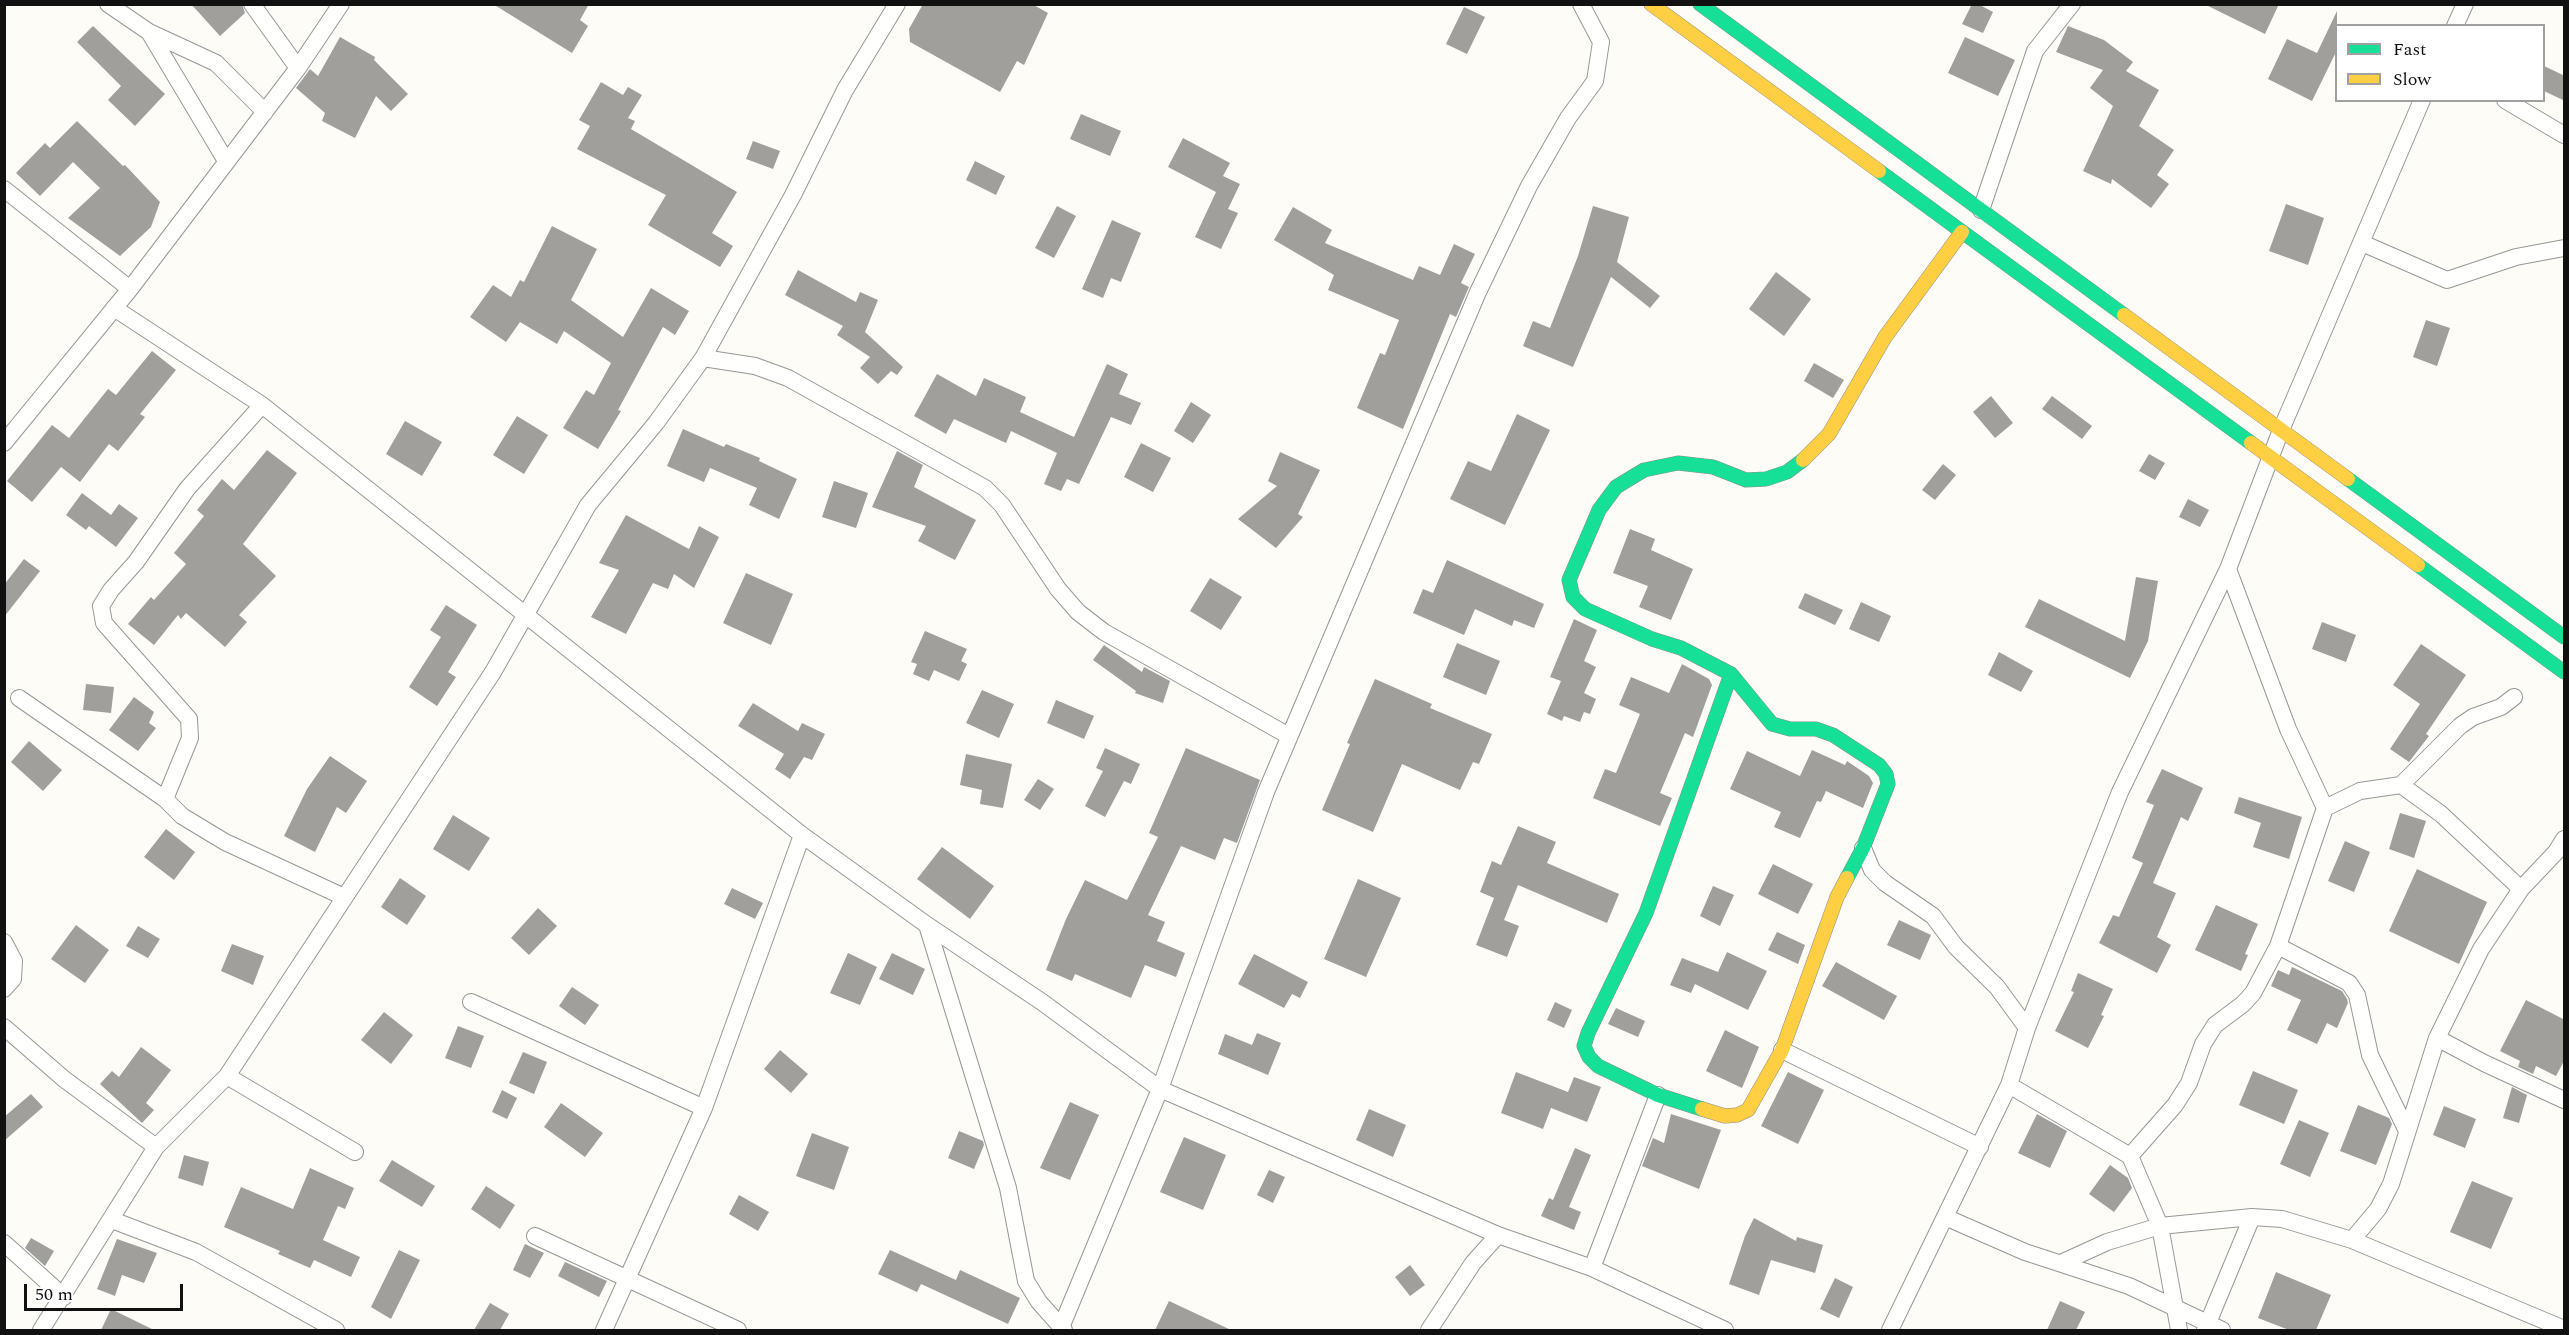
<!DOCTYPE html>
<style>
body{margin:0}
#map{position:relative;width:2569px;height:1335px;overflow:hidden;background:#fdfcf7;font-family:Spectral,serif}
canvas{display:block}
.frame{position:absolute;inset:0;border:6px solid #111;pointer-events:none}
.legend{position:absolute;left:2335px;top:24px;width:210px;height:78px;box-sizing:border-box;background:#fff;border:2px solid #a0a0a0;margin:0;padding:8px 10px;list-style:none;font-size:18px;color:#111}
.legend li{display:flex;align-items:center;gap:12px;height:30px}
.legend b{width:30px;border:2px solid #a0a0a0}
.scale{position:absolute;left:24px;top:1284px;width:159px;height:27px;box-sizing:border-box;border:3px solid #111;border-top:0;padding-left:8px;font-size:18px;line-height:21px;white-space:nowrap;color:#111;-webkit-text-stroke:4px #fff;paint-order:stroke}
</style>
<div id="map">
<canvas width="2569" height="1335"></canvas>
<div class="frame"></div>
<ul class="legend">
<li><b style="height:8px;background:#16e098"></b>Fast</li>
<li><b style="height:8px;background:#ffcf43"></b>Slow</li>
</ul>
<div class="scale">50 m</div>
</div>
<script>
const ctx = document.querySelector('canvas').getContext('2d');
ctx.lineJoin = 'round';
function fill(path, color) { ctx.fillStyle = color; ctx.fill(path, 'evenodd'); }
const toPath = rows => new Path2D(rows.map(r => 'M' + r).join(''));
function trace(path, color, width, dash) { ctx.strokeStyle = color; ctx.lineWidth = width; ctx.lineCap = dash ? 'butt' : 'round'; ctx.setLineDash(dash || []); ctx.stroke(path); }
fill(toPath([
 [191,4,242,4,245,13,220,36],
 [493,4,589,4,580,20,588,26,572,53],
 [923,4,1032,4,1048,13,1024,65,1017,61,1000,92,910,42,909,29],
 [1972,4,1978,4,1993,12,1983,33,1962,24],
 [2204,4,2279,4,2265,34],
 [1464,7,1485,17,1467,54,1446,44],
 [2337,11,2337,50,2312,101,2268,79,2287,39,2317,53],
 [93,26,165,94,135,126,108,100,121,86,77,42],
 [2068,26,2104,40,2133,62,2126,71,2159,90,2139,126,2174,150,2157,175,2169,184,2151,208,2112,179,2111,184,2083,171,2113,106,2090,88,2103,70,2056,52],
 [340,37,375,57,374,60,408,94,391,111,376,96,355,138,322,121,325,113,296,88,310,69,318,76],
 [1965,37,2015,60,1998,96,1948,73],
 [2544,66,2565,76,2565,101,2544,91],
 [601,82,623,95,628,87,642,95,628,118,635,121,631,129,737,192,712,233,733,246,720,267,648,225,666,195,577,149,590,126,579,120],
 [1081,114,1121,131,1110,156,1070,139],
 [77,121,123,166,125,165,160,202,151,227,120,256,68,218,100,188,73,162,40,196,16,173,45,143,50,148],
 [1183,138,1230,163,1223,176,1240,184,1228,209,1238,213,1221,249,1195,237,1216,192,1168,167],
 [753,141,780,151,773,169,746,159],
 [975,161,1005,176,996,195,966,180],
 [2286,204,2324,218,2308,265,2269,251],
 [1057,206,1076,216,1054,258,1035,248],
 [1593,206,1629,217,1617,262,1660,296,1650,308,1611,277,1573,367,1523,346,1533,321,1550,328,1578,256],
 [1293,207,1332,230,1325,243,1413,280,1419,266,1440,275,1454,244,1475,254,1461,283,1469,287,1456,317,1450,314,1403,429,1357,408,1380,353,1385,355,1399,320,1328,290,1334,275,1274,240],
 [1112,220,1141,233,1121,282,1111,278,1103,298,1082,289],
 [552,226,597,249,571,300,623,337,651,288,689,311,675,335,663,327,618,410,621,411,598,449,563,428,586,390,594,395,611,363,564,331,557,344,520,322,506,342,470,317,493,285,511,297,520,280,524,282],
 [798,270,856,302,860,292,878,300,865,332,903,367,897,375,891,371,878,384,860,368,870,357,837,335,843,326,785,295],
 [1776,272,1811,299,1784,336,1749,309],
 [2426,320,2450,328,2437,366,2413,357],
 [152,351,176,370,140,414,145,417,118,451,109,444,80,482,61,467,32,502,7,481,52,425,69,438,108,389,116,395],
 [1814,363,1844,380,1833,398,1804,381],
 [1107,364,1128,374,1119,394,1141,403,1131,425,1111,417,1079,484,1067,479,1061,491,1044,484,1057,453,1011,431,1006,443,954,419,946,434,914,416,937,374,976,396,984,378,1026,397,1020,412,1074,437],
 [1991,396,2013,423,1995,438,1973,412],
 [2052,396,2092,426,2082,439,2042,409],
 [1191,402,1211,415,1193,443,1174,431],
 [1517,414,1550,430,1505,525,1450,499,1468,461,1491,471],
 [517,416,548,435,524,474,493,455],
 [405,421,442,442,422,476,386,454],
 [683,429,724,447,726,444,760,458,759,461,797,479,779,519,749,505,757,488,710,468,704,482,667,466],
 [1141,443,1171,458,1153,492,1124,477],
 [267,450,297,473,243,544,276,576,239,615,247,622,225,647,186,613,181,619,178,615,154,645,128,624,151,597,154,600,186,564,174,553,204,516,197,510,222,479,234,490],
 [897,451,923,465,914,487,976,520,955,560,918,541,926,526,872,507],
 [1280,452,1320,470,1298,514,1303,517,1276,548,1238,519,1277,486,1268,481],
 [2149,454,2165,463,2155,480,2139,471],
 [1943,464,1956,475,1935,500,1922,490],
 [834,481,868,493,856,528,822,517],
 [82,493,111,515,119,504,138,518,116,547,89,526,86,530,66,515],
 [2188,499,2209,510,2200,527,2179,517],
 [626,515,689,549,699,526,719,537,694,588,674,574,668,589,653,583,626,634,591,617,619,570,599,563],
 [1630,529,1655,539,1651,550,1693,569,1671,620,1639,607,1648,586,1613,573],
 [24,559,40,571,4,617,4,585],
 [1447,560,1544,604,1534,628,1514,620,1512,626,1475,609,1464,635,1413,613,1423,589,1433,593],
 [746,573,793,594,771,645,723,623],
 [2136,577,2158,581,2148,641,2130,678,2025,627,2039,599,2125,641],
 [1210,578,1242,597,1221,630,1190,611],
 [1805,593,1843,610,1835,625,1798,608],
 [1861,602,1891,616,1879,642,1849,629],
 [446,605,477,625,448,672,456,677,437,706,409,687,441,637,430,630],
 [1574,619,1597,630,1584,661,1596,667,1584,693,1596,699,1590,714,1584,712,1580,722,1564,716,1562,721,1547,714,1561,681,1550,677],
 [2322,622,2356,635,2346,662,2312,649],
 [925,631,967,649,961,661,967,664,959,681,934,670,929,681,913,674,917,664,911,662],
 [1457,643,1500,661,1486,695,1443,677],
 [2421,644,2466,675,2426,734,2429,736,2409,762,2390,749,2420,704,2393,685],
 [1104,645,1142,672,1144,667,1170,681,1163,703,1135,693,1136,691,1093,660],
 [1999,652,2033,671,2021,692,1988,675],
 [1682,664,1709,679,1712,685,1693,737,1685,733,1660,793,1672,798,1660,826,1593,798,1605,769,1616,773,1640,714,1619,705,1631,677,1669,693],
 [1375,679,1432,704,1430,708,1492,734,1479,764,1473,762,1460,790,1402,764,1373,832,1322,810,1350,744,1347,743],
 [86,684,114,687,111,713,83,710],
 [982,690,1014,704,999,738,966,723],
 [134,697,154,712,149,723,156,728,138,751,109,730],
 [1056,700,1094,716,1084,739,1047,723],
 [753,703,798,731,802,723,825,734,812,760,804,757,790,779,775,769,784,754,738,726],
 [29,741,62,770,43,791,11,762],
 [1105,748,1140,764,1131,784,1124,781,1105,817,1085,806,1103,771,1096,768],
 [1186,748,1260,780,1237,843,1224,838,1215,860,1181,846,1148,915,1165,922,1157,941,1185,953,1176,977,1145,965,1131,998,1075,974,1072,981,1046,970,1066,919,1085,880,1127,900,1158,837,1149,833],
 [1812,750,1845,765,1847,761,1869,776,1873,783,1863,808,1826,791,1821,802,1817,801,1800,838,1774,827,1781,812,1730,789,1747,751,1800,776],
 [966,754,1012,764,1003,808,980,804,982,790,960,785],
 [330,756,367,781,346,813,337,807,315,852,284,836,307,789],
 [2162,769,2203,788,2188,821,2181,817,2153,883,2176,893,2157,937,2171,945,2157,973,2099,943,2113,915,2119,917,2143,863,2132,858,2154,805,2146,802],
 [1038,779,1054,789,1040,810,1024,800],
 [2239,797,2302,817,2289,859,2253,847,2261,823,2234,813],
 [2400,813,2426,821,2414,858,2389,849],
 [453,815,490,838,469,871,433,849],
 [1518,826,1556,842,1547,863,1619,894,1607,923,1518,885,1504,920,1519,926,1507,957,1476,945,1494,898,1480,892,1492,861,1501,865],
 [166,829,195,852,174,880,144,857],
 [2345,841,2370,852,2354,892,2328,881],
 [942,847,994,886,970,919,917,879],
 [1773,864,1813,884,1798,914,1758,894],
 [2417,869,2487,902,2459,964,2389,931],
 [400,878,426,896,407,925,381,907],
 [1358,879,1401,898,1366,977,1324,959],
 [1713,886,1734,895,1720,926,1700,916],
 [732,888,763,903,755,919,724,904],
 [2216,905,2258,924,2245,954,2248,955,2241,971,2195,950],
 [538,908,557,926,529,955,511,938],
 [1899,920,1931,935,1920,960,1887,945],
 [76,925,109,950,85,983,51,959],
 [138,926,160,939,148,958,126,946],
 [1777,932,1805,945,1798,964,1768,950],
 [232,944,264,956,253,985,221,971],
 [1727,952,1767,971,1748,1010,1695,984,1691,993,1670,985,1682,958,1718,972],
 [848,953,877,967,860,1005,830,993],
 [892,953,925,969,913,995,879,979],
 [1254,954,1308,982,1300,998,1292,994,1284,1008,1238,984],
 [1836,962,1897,996,1884,1020,1822,986],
 [2292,967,2342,991,2347,999,2348,1003,2337,1028,2327,1023,2317,1044,2287,1030,2301,1000,2271,986,2278,970,2289,975],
 [2078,973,2113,989,2101,1015,2104,1016,2088,1048,2055,1031,2074,992,2071,991],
 [572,987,599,1005,585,1025,559,1006],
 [2526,1000,2565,1020,2565,1059,2556,1076,2536,1066,2533,1074,2518,1067,2520,1061,2500,1051],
 [1555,1002,1572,1010,1564,1028,1547,1020],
 [1616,1008,1645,1021,1638,1037,1608,1024],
 [384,1012,413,1035,391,1064,361,1040],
 [458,1026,484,1036,471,1068,445,1058],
 [1725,1030,1759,1047,1742,1088,1706,1071],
 [1257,1033,1281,1043,1268,1075,1218,1054,1225,1034,1252,1045],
 [141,1047,171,1070,146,1103,154,1110,142,1123,100,1084,112,1071,119,1077],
 [780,1050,808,1074,791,1093,764,1069],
 [523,1052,547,1062,534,1094,509,1083],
 [2253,1071,2298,1090,2284,1124,2239,1105],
 [1516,1072,1568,1092,1574,1077,1601,1087,1587,1122,1551,1108,1543,1129,1501,1113],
 [1788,1072,1824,1090,1798,1144,1761,1126],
 [2512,1087,2527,1095,2519,1123,2503,1118],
 [502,1090,517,1098,507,1119,492,1112],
 [31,1094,43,1107,4,1141,4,1117],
 [1070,1102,1099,1115,1070,1180,1040,1168],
 [561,1103,603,1133,585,1157,544,1127],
 [2358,1105,2389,1118,2392,1124,2376,1165,2340,1151],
 [2444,1106,2476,1119,2465,1148,2433,1135],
 [1369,1109,1406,1125,1393,1157,1356,1140],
 [1671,1114,1721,1130,1699,1189,1642,1166,1653,1138,1664,1143],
 [2037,1114,2067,1131,2050,1168,2018,1153],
 [2299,1120,2329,1133,2310,1177,2280,1164],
 [959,1131,983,1141,984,1145,974,1169,948,1158],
 [812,1133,849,1147,834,1190,796,1176],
 [1184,1137,1226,1155,1203,1210,1160,1192],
 [1575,1148,1591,1155,1569,1207,1581,1212,1574,1230,1541,1216,1549,1198,1553,1200],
 [184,1155,209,1162,203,1186,178,1178],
 [392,1160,435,1186,422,1207,379,1181],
 [2110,1165,2128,1178,2132,1188,2114,1212,2089,1194],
 [310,1168,354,1188,345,1209,338,1206,323,1240,360,1257,351,1277,314,1260,310,1268,278,1254,280,1251,224,1227,241,1187,293,1209],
 [1269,1170,1285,1177,1273,1203,1257,1195],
 [2472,1181,2513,1198,2491,1249,2450,1232],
 [486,1186,515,1205,500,1229,471,1209],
 [739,1195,769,1212,758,1231,729,1214],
 [1754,1218,1796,1241,1797,1237,1823,1245,1815,1273,1771,1260,1759,1295,1729,1284,1745,1236],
 [31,1238,54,1251,45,1266,25,1248],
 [117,1239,157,1253,144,1283,122,1275,115,1296,97,1289],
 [525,1244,544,1253,530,1278,513,1270],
 [399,1250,420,1260,391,1319,371,1307],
 [890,1250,956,1280,960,1270,1020,1298,1008,1324,921,1284,917,1292,878,1274],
 [565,1262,607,1281,599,1297,558,1276],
 [1410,1265,1425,1285,1410,1296,1395,1277],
 [2276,1272,2331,1295,2316,1330,2289,1330,2258,1318],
 [1835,1278,1853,1287,1839,1318,1820,1309],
 [1169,1301,1231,1330,1155,1330],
 [2060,1301,2085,1312,2076,1330,2047,1330],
 [490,1303,509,1314,500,1330,474,1330],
 [111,1309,154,1330,101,1330]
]), '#a19f9c');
const street = toPath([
 [108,4,149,32,216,63,265,112],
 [252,4,298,68],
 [2455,26,2465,4],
 [149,32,226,161],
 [2505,100,2564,135],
 [4,189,130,289],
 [1981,210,2035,51,2072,4],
 [2362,243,2447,280,2516,257,2564,248],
 [114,308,262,405,802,835,927,925,1042,1002,1160,1089,1498,1235,1592,1268,1725,1330],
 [703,358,755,366,788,378,985,488,1002,505,1058,589,1078,612,1104,632,1289,736],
 [262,405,187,489,136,562,111,590,101,606,104,623,189,719,190,738,165,799,182,816,225,842,344,897],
 [4,443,130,289,298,68,341,4],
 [2228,569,2288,729,2325,808],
 [19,698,165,799],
 [2401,785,2441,814,2521,889],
 [1863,848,1872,870,1885,883,1933,916,1956,947,1997,987,2027,1028],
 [927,925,1008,1188,1026,1281,1039,1302,1064,1330],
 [4,942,14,961,13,979,4,989],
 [2278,946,2349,983,2357,995,2370,1055,2407,1131],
 [471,1002,704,1108],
 [4,1027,64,1079,156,1147],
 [2437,1038,2484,1063,2564,1100],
 [1782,1050,1980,1147],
 [227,1076,355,1152],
 [2009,1085,2130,1156,2160,1226,2179,1330],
 [2130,1156,2175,1105,2189,1083,2203,1044,2215,1025,2243,1004,2253,993,2278,946,2325,808,2360,791,2401,785,2460,726,2473,717,2501,707,2514,697],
 [1945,1217,2025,1252,2129,1286,2222,1330],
 [112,1220,196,1252,336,1330],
 [535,1236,738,1330],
 [2352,1240,2378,1209,2391,1184,2437,1038,2481,949,2521,889,2556,852,2564,839],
 [4,1243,64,1297],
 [2061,1263,2107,1242,2160,1226,2252,1217,2282,1219,2352,1240,2564,1329],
 [1592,1268,1658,1095],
 [41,1330,156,1147,227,1076,493,672,588,505,656,423,703,358,793,195,845,90,897,4],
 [604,1330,704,1108,802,835],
 [1060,1330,1160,1089,1266,792,1478,292,1529,186,1568,118,1595,81,1601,42,1581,4],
 [1429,1330,1473,1263,1498,1235],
 [1890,1330,2009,1085,2027,1028,2120,792,2228,569,2281,430,2422,100],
 [2205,1330,2252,1217]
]);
const fast = toPath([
 [1700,4,2124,315],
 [1879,171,2251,443],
 [1803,460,1787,472,1766,479,1746,480,1713,467,1678,463,1644,470,1616,487,1599,510,1569,580,1573,597,1585,609,1652,639,1681,648,1731,674,1772,724,1790,729,1816,729,1833,735,1879,765,1886,774,1888,784,1863,848,1847,878],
 [2348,479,2564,637],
 [2418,565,2564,672],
 [1702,1109,1658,1095,1598,1066,1589,1057,1584,1046,1588,1033,1646,913,1731,674]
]);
const slow = toPath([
 [1651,4,1879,171],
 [2124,315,2348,479],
 [2251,443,2418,565],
 [1803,460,1829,434,1885,337,1962,232],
 [1702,1109,1725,1116,1737,1115,1748,1110,1782,1050,1837,897,1847,878]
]);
trace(street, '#979795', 18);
trace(fast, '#8e8d8b', 15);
trace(slow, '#8e8d8b', 15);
trace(street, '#fffffe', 16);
trace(fast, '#16e098', 14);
trace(slow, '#ffcf43', 14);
</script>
